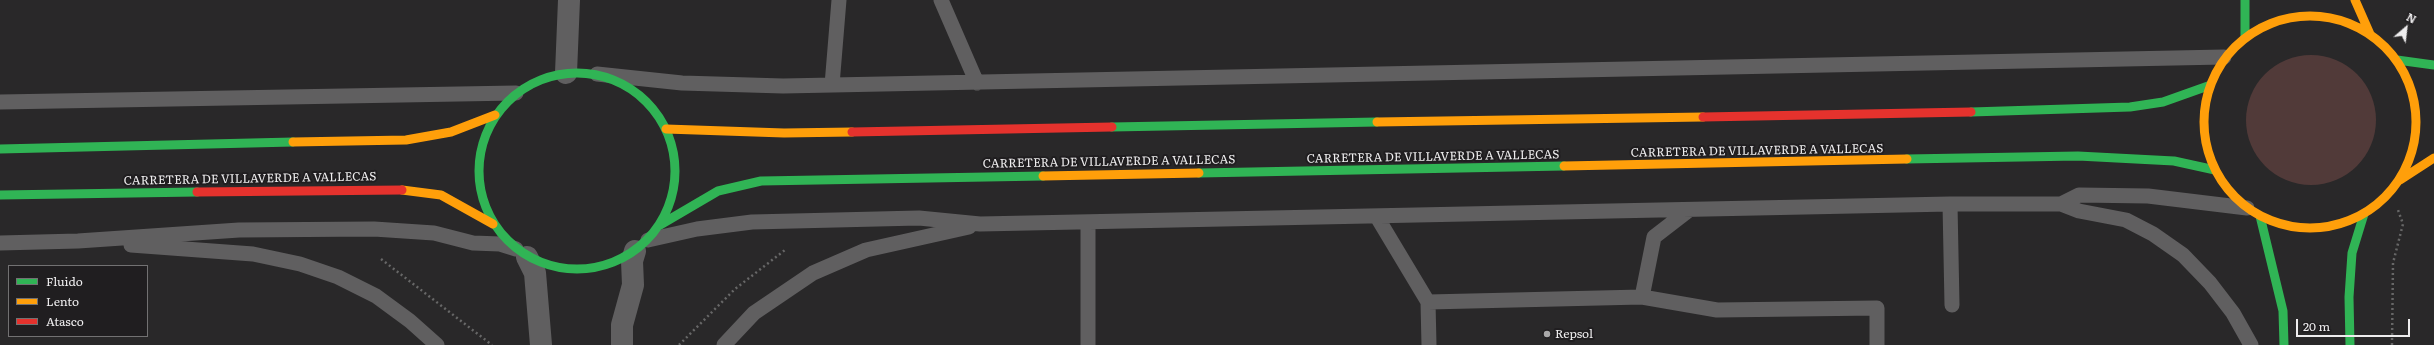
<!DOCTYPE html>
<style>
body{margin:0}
#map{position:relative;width:2434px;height:345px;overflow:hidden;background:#292829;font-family:Literata,serif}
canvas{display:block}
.legend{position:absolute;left:8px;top:265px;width:140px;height:72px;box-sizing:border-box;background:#201e20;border:1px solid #727172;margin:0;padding:5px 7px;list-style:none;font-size:12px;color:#eeedee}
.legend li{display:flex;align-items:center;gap:8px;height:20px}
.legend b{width:20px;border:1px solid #727172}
.north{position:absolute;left:2386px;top:8px;width:40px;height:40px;-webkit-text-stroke:3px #201e20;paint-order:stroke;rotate:28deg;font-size:11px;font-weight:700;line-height:16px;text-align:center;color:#eeedee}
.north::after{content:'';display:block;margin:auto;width:14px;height:18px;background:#eeedee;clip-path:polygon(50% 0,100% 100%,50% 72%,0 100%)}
.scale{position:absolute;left:2296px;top:319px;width:114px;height:18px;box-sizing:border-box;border:2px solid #eeedee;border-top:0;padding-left:5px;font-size:12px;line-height:14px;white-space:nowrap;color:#eeedee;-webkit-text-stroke:3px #201e20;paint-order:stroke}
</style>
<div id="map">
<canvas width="2434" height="345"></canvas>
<ul class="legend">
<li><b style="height:5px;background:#30b455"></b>Fluido</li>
<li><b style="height:5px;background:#ff9f0a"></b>Lento</li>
<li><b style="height:5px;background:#e5322d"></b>Atasco</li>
</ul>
<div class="north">N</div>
<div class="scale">20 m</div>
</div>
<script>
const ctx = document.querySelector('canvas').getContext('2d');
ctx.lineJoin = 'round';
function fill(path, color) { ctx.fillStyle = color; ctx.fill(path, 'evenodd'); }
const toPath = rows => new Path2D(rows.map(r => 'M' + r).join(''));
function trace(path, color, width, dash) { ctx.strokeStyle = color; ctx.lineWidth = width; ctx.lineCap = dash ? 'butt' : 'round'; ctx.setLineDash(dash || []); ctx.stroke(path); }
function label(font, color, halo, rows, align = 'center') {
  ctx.font = font + ' Literata,serif'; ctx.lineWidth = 4; ctx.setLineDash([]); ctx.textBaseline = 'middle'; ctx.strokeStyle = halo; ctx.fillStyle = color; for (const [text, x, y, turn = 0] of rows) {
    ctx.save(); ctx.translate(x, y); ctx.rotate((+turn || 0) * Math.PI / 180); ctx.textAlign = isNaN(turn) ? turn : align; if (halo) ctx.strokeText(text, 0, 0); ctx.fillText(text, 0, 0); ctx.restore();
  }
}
fill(toPath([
 '2246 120a65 65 0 1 1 130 0a65 65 0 1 1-130 0Z'
]), '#513a39');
trace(toPath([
 [381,259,492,345],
 [679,345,735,289,785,250],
 [2392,345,2393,263,2403,224,2398,210]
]), '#676767', 2.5, [2, 3]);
trace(toPath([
 [941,0,977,83],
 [597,74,682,83,783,86,2224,57],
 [832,85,839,0],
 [0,102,516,93],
 [1950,204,1952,305],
 [2061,204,2079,195,2148,196,2247,208],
 [1689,210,1654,237,1642,297,1717,310,1877,308,1877,345],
 [1377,217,1428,302,1429,345],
 [1088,222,1088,345],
 [648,240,697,229,752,222,919,218,980,224,1950,204,2061,204,2079,211,2126,220,2153,234,2183,255,2210,283,2233,313,2251,345],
 [0,243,78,241,239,230,374,229,434,233,473,243,500,244,516,249],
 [131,245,253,254,300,264,338,277,376,296,410,321,437,345],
 [1428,302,1642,297],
 [724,345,754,313,813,273,866,250,969,227]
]), '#605f60', 15);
trace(toPath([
 [566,73,569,0],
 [527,257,535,273,541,345],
 [622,345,622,325,633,285,632,261,635,251]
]), '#605f60', 22);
trace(toPath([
 [2245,0,2245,36],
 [2397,60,2434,65],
 '479 171a98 98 0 1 1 196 0a98 98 0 1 1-196 0Z',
 [1971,112,2130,107,2163,102,2208,86],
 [1112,127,1377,122],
 [0,149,293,142],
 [1907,159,2078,156,2174,161,2215,170],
 [1199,173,1564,166],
 [0,195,197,192],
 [2260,216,2283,311,2284,345],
 [660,225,718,191,761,181,1043,176],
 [2350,345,2349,297,2352,253,2364,214]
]), '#30b455', 9);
trace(toPath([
 [2355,0,2370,34],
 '2204 122a106 106 0 1 1 212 0a106 106 0 1 1-212 0Z',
 [1377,122,1703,117],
 [666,129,784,133,852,132],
 [293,142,406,140,451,132,495,115],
 [1564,166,1907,159],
 [1043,176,1199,173],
 [2400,180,2434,158],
 [402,190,441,195,493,224]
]), '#ff9f0a', 9);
trace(toPath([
 [1703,117,1971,112],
 [852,132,1112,127],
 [197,192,402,190]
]), '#e5322d', 9);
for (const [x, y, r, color] of [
 [1547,334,4,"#a9a8a9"]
]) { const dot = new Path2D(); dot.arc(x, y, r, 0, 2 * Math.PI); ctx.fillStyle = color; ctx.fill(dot); trace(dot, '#201e20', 1.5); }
label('12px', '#eeedee', '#201e20', [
 ["CARRETERA DE VILLAVERDE A VALLECAS",1757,151,-1],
 ["CARRETERA DE VILLAVERDE A VALLECAS",1433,157,-1],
 ["CARRETERA DE VILLAVERDE A VALLECAS",1109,162,-1],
 ["CARRETERA DE VILLAVERDE A VALLECAS",250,179,-1]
]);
label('12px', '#eeedee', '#201e20', [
 ["Repsol",1555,334]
], 'left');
</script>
